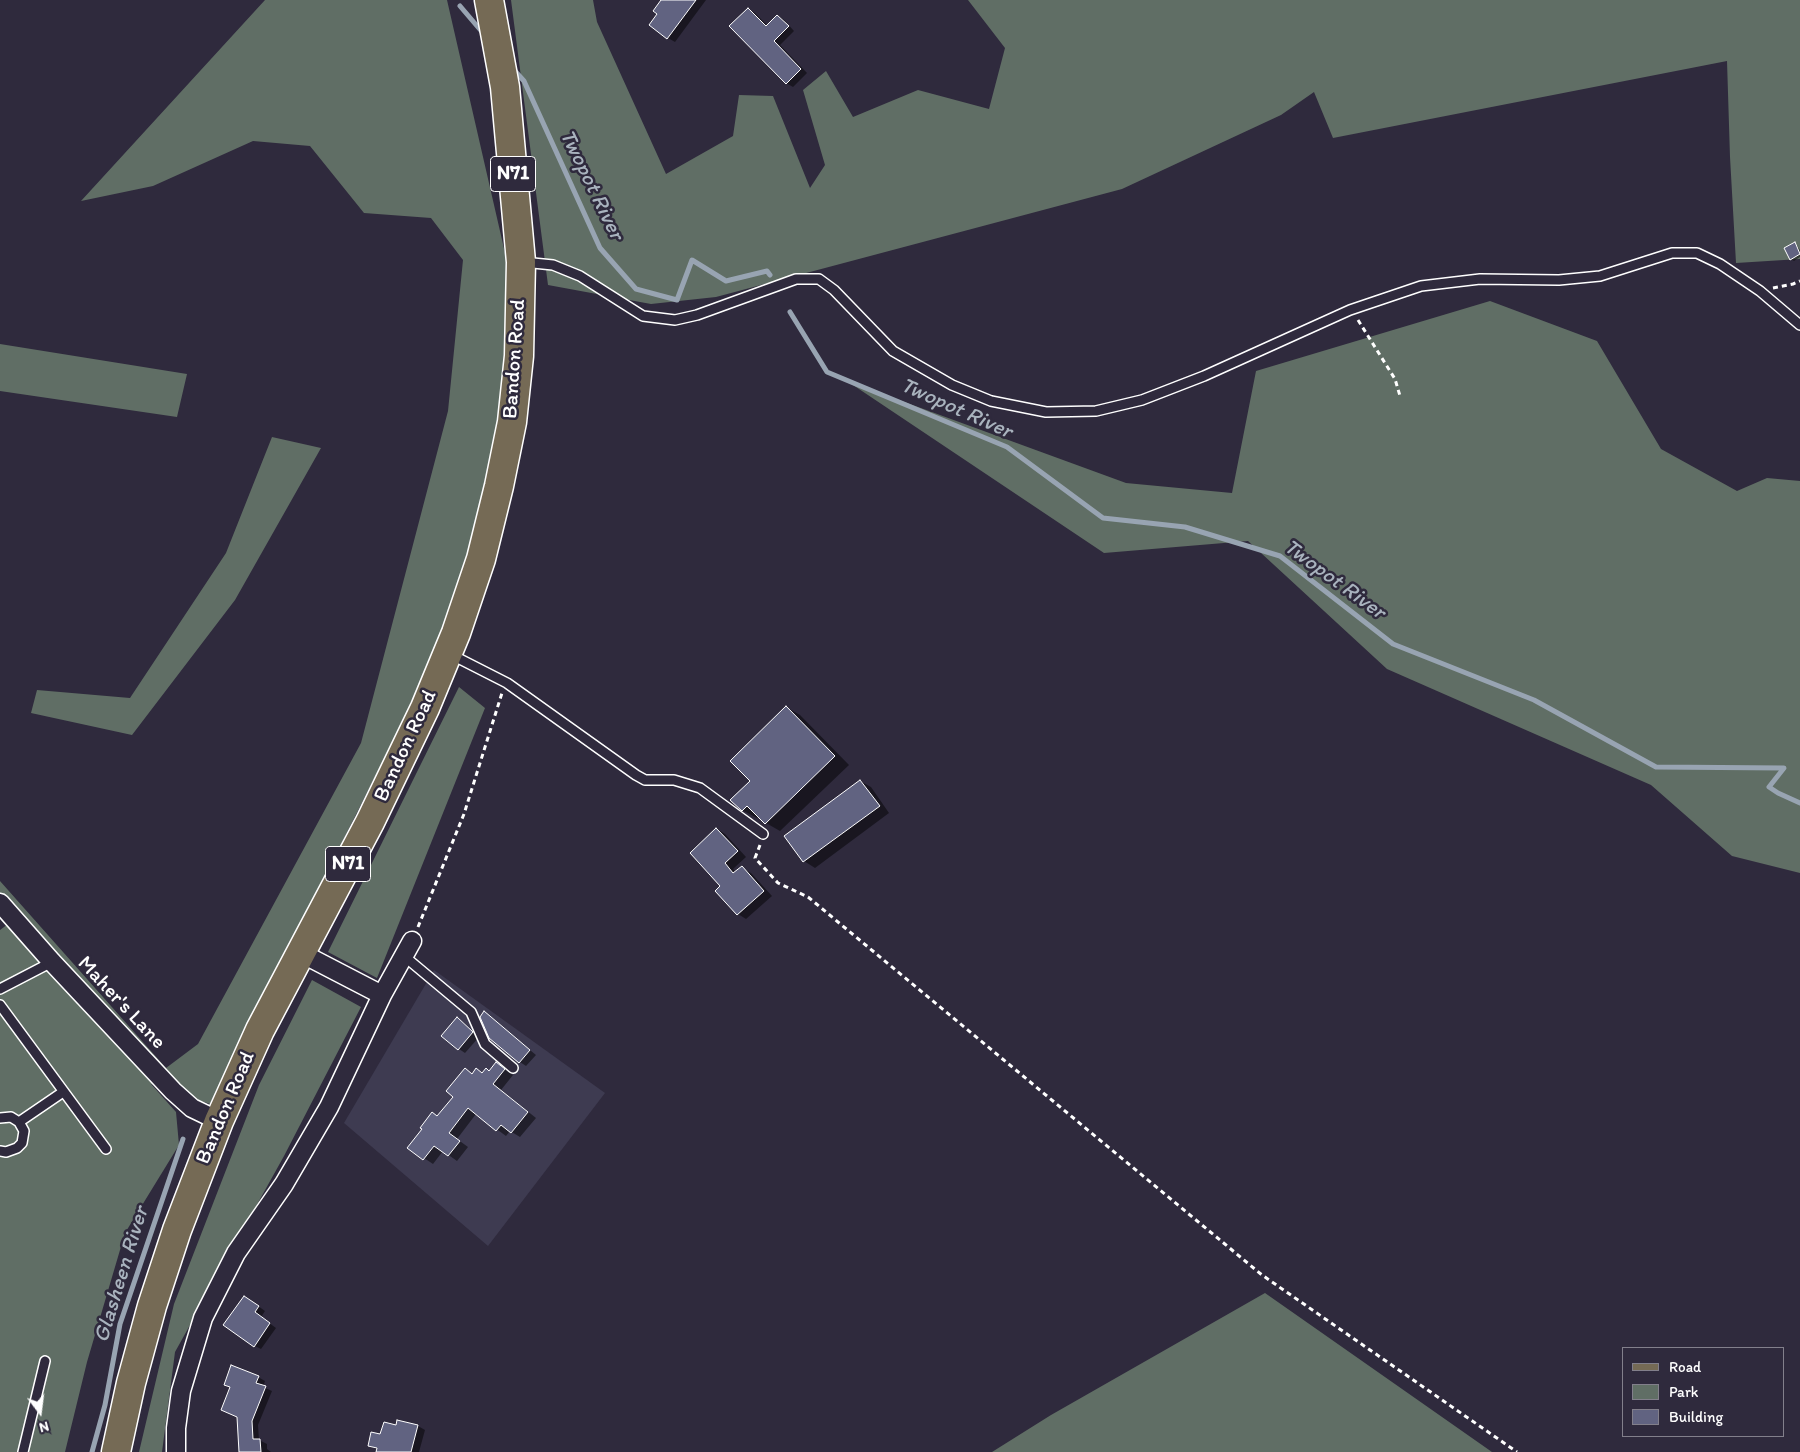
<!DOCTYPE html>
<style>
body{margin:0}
#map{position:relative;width:1800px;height:1452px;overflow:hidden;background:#2f2a3d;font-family:Itim,sans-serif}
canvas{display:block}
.legend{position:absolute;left:1622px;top:1347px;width:162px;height:90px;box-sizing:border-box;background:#2f2a3d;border:1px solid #827f8b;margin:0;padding:6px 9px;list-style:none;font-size:15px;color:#fff}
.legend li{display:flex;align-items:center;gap:10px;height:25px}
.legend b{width:25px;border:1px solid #827f8b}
.north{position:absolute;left:15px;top:1387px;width:50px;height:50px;-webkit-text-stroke:4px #2f2a3d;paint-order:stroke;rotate:165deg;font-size:14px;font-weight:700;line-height:20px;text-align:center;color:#fff}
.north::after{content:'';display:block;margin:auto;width:18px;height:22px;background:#fff;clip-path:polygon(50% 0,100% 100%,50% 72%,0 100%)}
</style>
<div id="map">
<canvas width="1800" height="1452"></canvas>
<ul class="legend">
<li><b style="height:6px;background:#756a55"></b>Road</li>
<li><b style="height:14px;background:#606e65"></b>Park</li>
<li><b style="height:14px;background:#616381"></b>Building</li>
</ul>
<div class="north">N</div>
</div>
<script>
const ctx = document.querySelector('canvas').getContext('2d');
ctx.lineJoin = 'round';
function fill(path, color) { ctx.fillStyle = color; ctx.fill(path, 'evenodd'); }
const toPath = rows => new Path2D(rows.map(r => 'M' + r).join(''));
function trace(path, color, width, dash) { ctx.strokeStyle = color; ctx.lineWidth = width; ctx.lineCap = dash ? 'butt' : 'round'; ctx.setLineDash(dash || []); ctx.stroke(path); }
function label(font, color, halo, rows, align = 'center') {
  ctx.font = font + ' Itim,sans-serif'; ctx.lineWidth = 5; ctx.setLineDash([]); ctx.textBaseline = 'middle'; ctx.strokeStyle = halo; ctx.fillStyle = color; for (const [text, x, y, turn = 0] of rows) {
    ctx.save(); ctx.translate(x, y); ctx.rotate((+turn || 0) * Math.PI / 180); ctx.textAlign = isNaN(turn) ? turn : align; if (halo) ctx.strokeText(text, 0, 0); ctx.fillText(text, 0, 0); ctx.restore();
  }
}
fill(toPath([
 [434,970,605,1093,488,1246,344,1123]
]), '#3e3b51');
fill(toPath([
 [265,0,447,0,511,279,498,445,441,646,210,1104,151,1084,176,1112,179,1145,125,1233,87,1362,65,1452,0,1452,0,930,8,924,139,1069,0,901,0,881,166,1068,198,1044,361,743,448,411,463,260,431,218,364,213,310,146,253,141,153,186,81,201],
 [511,0,593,0,597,22,666,174,733,136,739,95,773,96,810,188,825,165,803,90,826,71,853,117,918,90,989,109,1005,48,968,0,1800,0,1800,259,1736,263,1730,157,1727,61,1333,138,1314,92,1281,115,1122,189,716,297,651,304,548,285],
 [1490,301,1597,341,1661,449,1737,491,1767,478,1800,481,1800,873,1732,856,1651,785,1387,669,1248,541,1104,553,847,381,1126,483,1232,493,1256,371],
 [0,344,187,374,177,417,0,391],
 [272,437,321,448,235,600,132,735,31,713,37,690,130,698,226,553],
 [459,687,485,708,377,978,328,952],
 [312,980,361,1007,284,1156,175,1352,162,1452,139,1452,174,1304,259,1085],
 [1265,1293,1492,1452,992,1452,1051,1415]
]), '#606e65');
fill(toPath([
 [663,0,706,0,675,42,668,38,659,14],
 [748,9,755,13,768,26,778,16,784,20,794,31,780,45,807,73,793,87,786,83],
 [1795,243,1800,250,1800,257,1794,261,1791,259],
 [786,707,800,715,849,765,780,831,766,823,759,816,757,818,742,810],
 [860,781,871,787,889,813,815,868,804,861,785,836],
 [717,829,725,834,746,857,733,869,736,872,742,868,751,873,772,896,746,919,738,914,722,886],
 [485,1013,536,1055,526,1066,520,1062],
 [457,1019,464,1023,479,1037,465,1053,459,1049],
 [496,1063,513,1075,501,1090,536,1118,520,1137,510,1131,506,1136,476,1114,457,1139,468,1147,457,1161,443,1151,433,1164,409,1148,455,1096,465,1070,473,1074,477,1070,483,1074,490,1072],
 [251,1301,265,1311,261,1317,276,1328,261,1349,255,1346],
 [258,1377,265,1381,263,1387,272,1391,258,1425,259,1440,267,1444,267,1449,271,1452,241,1452,238,1417],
 [398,1421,418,1426,425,1430,419,1452,377,1452,378,1450,369,1445,396,1427]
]), '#0007');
trace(toPath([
 [460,6,483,33],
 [514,70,524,81,600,248,636,289,677,300,692,260,726,281,767,271,770,275],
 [790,312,827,372,1007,447,1103,518,1185,527,1280,556,1393,644,1534,700,1656,767,1784,768,1769,787,1778,793,1800,803],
 [92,1452,105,1405,120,1324,183,1139]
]), '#98a4b2', 5);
const building = toPath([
 [661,0,696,0,667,39,649,25,657,14,653,11,661,0],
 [748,8,766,26,777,15,789,26,774,41,801,69,786,84,729,26,748,8],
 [1795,242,1800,254,1790,260,1784,248,1795,242],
 [786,706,835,756,765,824,747,806,742,811,730,800,750,781,730,761,786,706],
 [860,780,880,806,803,862,784,836,860,780],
 [716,828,738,851,725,863,733,873,742,866,764,891,737,915,715,891,720,886,690,853,716,828],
 [484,1011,530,1050,519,1063,489,1038,480,1017,484,1011],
 [457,1017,473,1032,458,1050,441,1036,457,1017],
 [496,1062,505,1069,493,1084,528,1112,511,1133,501,1125,496,1131,468,1108,449,1133,460,1141,448,1156,434,1146,423,1160,407,1148,422,1129,420,1128,432,1112,437,1116,453,1097,446,1091,465,1068,472,1074,476,1068,482,1073,486,1068,489,1071,496,1062],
 [244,1296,259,1306,255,1312,270,1323,254,1347,223,1325,244,1296],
 [231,1365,259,1376,256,1383,266,1386,252,1421,253,1439,260,1439,261,1452,239,1452,237,1417,221,1410,230,1387,224,1385,231,1365],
 [397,1420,418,1425,411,1452,376,1452,377,1448,368,1446,371,1432,380,1434,384,1422,396,1425,397,1420]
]);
fill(building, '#616381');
trace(building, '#fff', 1);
const service = toPath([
 [523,262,553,265,580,276,643,316,675,320,697,315,796,279,819,279,834,290,893,351,952,385,991,401,1046,412,1096,411,1142,400,1204,376,1350,310,1421,286,1480,279,1559,280,1600,276,1672,253,1697,253,1720,264,1760,291,1800,325],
 [450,654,507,683,636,775,645,780,674,780,700,788,763,834],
 [404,956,471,1012,485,1044,513,1068],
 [0,989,52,962],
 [0,1005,106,1149],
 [0,1118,11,1117,19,1122,24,1131,22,1143,17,1148,6,1152,0,1151],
 [19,1122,63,1092],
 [23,1452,45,1361]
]);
const minor = toPath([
 [0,903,52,962,173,1091,192,1108,219,1121],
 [301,953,382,995],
 [176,1452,176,1428,181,1391,203,1318,236,1253,284,1184,329,1107,382,995,412,941]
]);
const primary = toPath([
 [116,1452,131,1383,152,1306,177,1230,219,1121,260,1030,370,822,425,708,456,633,481,559,499,486,512,422,519,356,521,262,505,87,489,0]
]);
trace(service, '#fff', 12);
trace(minor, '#fff', 21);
trace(primary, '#fff', 31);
trace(toPath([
 [1773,288,1793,284,1800,281],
 [1358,320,1395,379,1400,396],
 [760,845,755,858,778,883,808,897,1262,1275,1517,1452],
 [418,927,464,814,502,693]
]), '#fff', 3, [5, 4]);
trace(service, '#2f2a3d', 9);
trace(minor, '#2f2a3d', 18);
trace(primary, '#756a55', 28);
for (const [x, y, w] of [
 [513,174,45],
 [348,864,45]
]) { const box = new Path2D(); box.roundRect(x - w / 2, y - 17.5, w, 35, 4); ctx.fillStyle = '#2f2a3d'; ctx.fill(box); trace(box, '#fff', 1); }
label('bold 20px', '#fff', null, [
 ["N71",513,174],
 ["N71",348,864]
]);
label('21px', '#fff', '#2f2a3d', [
 ["Bandon Road",515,359,-86],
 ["Bandon Road",406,746,-65],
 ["Maher's Lane",121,1003,47],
 ["Bandon Road",226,1108,-67]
]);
label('italic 22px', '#a9b3be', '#2f2a3d', [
 ["Twopot River",591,185,64],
 ["Twopot River",956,409,24],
 ["Twopot River",1334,580,36],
 ["Glasheen River",122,1275,-73]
]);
</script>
